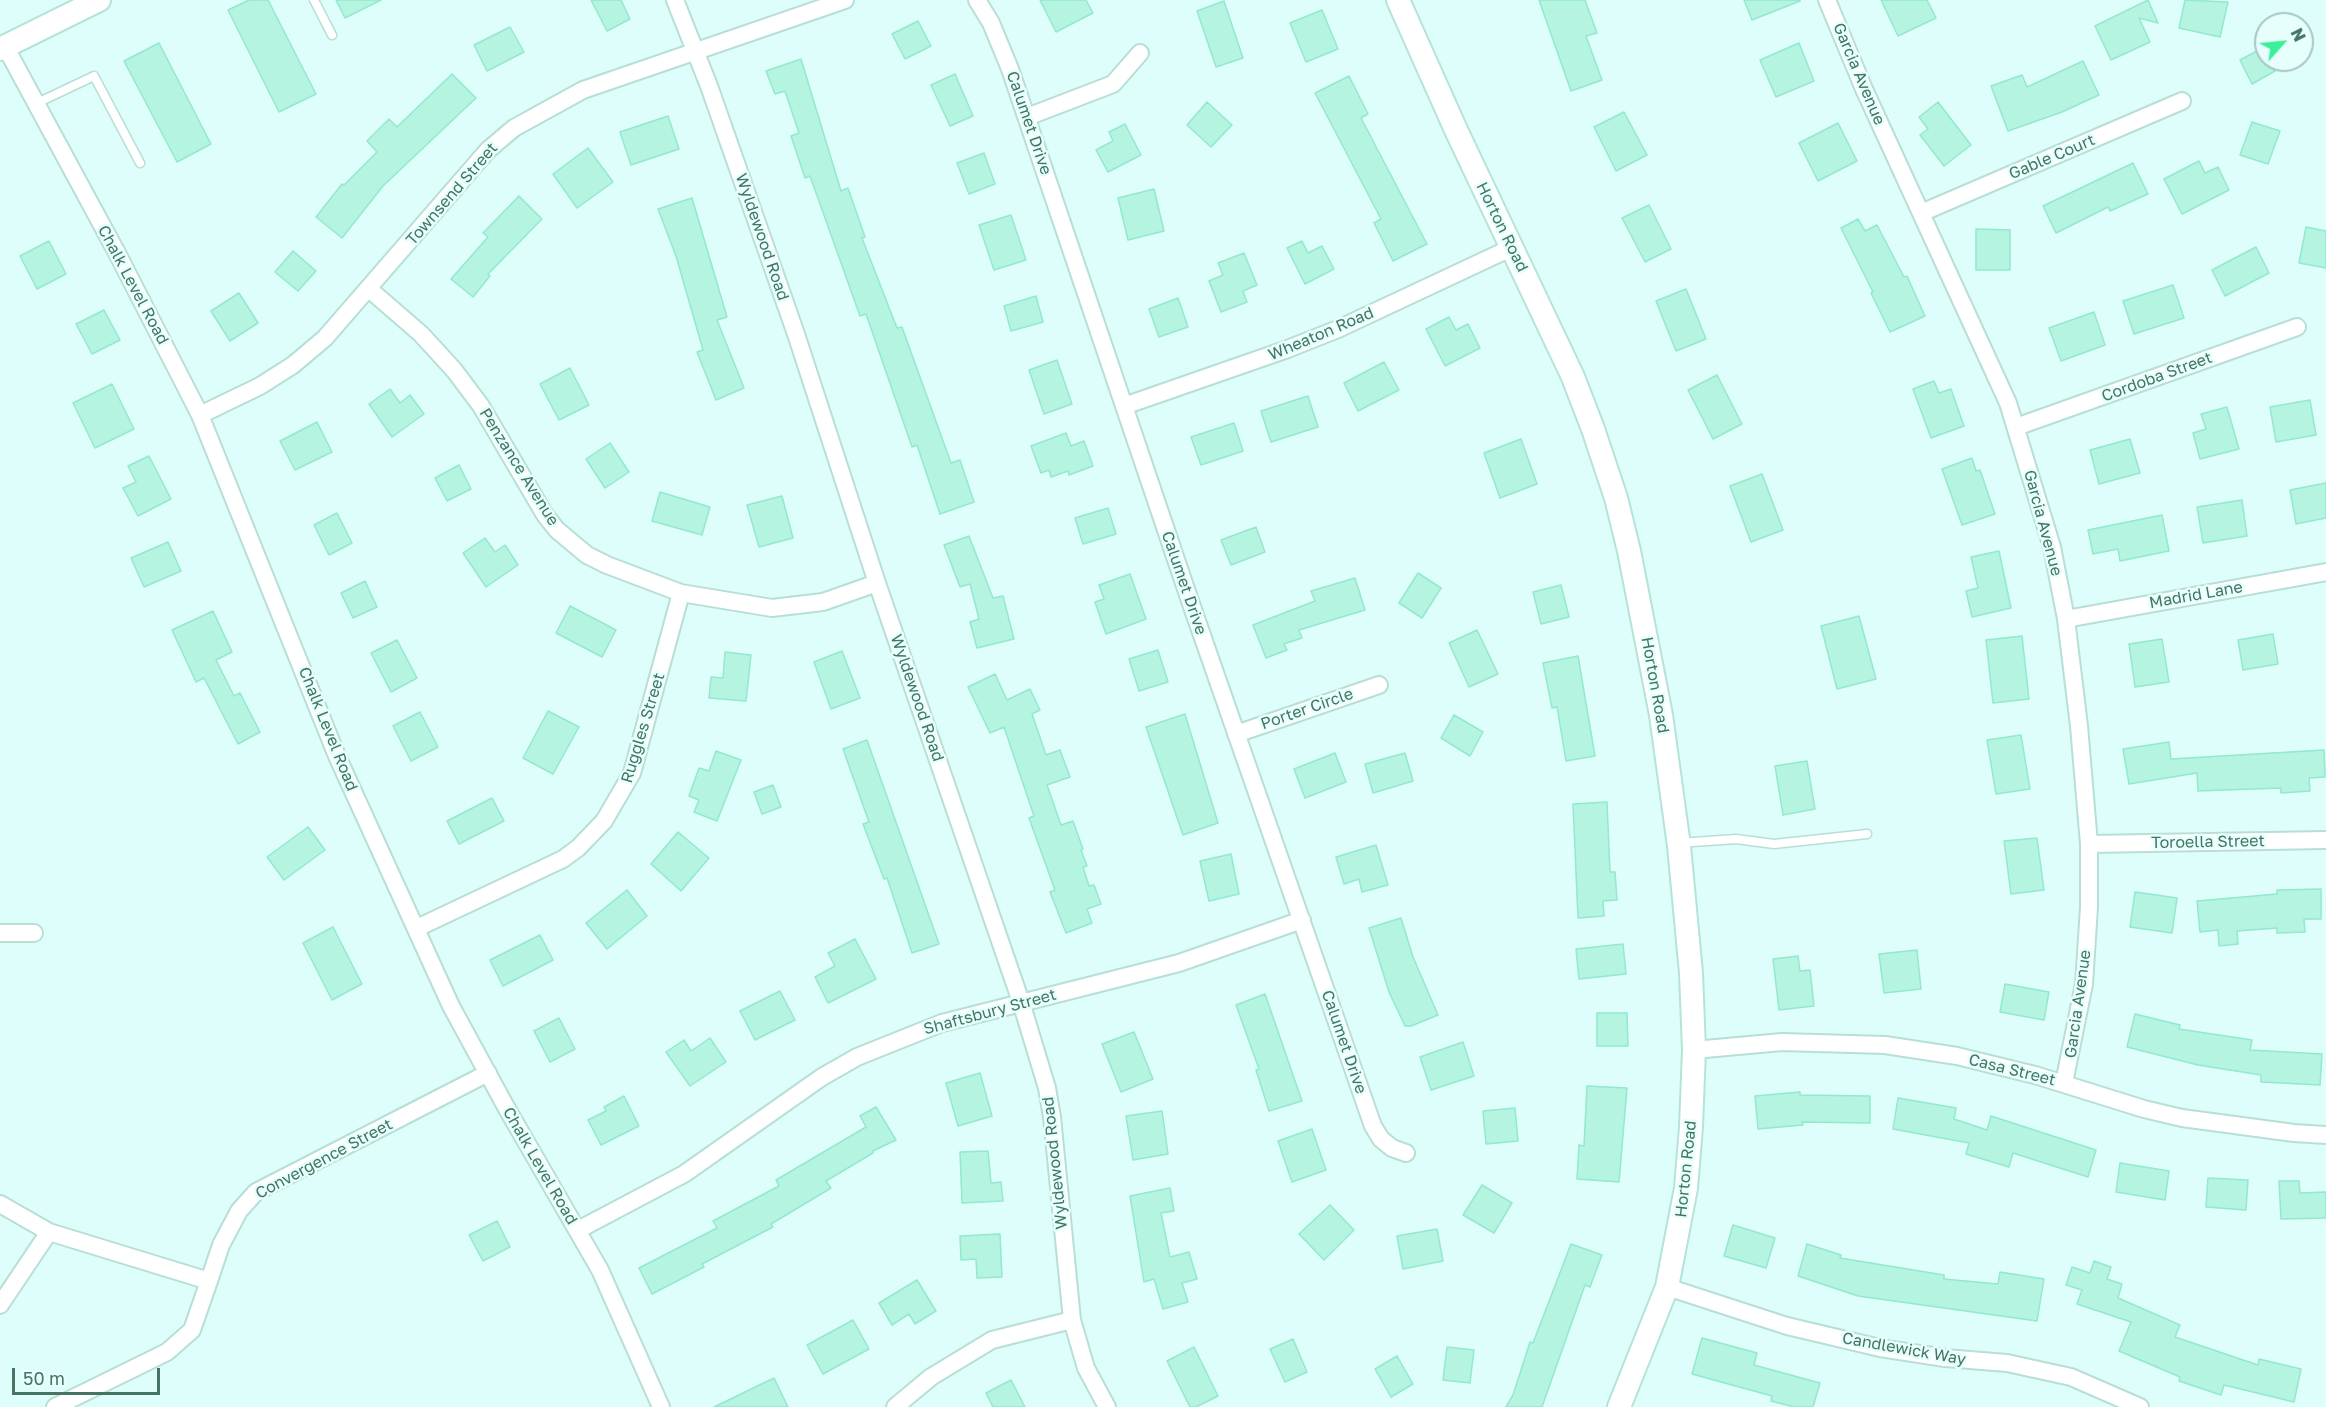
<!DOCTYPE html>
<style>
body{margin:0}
#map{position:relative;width:2326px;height:1407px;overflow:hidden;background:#defefb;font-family:"Golos Text",sans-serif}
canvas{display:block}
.north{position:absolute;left:2254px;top:12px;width:60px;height:60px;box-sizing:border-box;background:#e6fffd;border:2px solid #a6c7c0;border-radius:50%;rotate:63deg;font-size:16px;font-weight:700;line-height:24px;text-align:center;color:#457464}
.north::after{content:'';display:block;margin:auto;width:21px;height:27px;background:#3bf099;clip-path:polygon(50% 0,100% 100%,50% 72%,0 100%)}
.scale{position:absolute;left:12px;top:1368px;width:148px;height:27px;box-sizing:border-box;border:3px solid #457464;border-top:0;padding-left:8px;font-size:18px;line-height:21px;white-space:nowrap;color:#457464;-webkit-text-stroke:4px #e6fffd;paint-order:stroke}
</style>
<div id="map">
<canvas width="2326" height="1407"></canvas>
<div class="north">N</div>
<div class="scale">50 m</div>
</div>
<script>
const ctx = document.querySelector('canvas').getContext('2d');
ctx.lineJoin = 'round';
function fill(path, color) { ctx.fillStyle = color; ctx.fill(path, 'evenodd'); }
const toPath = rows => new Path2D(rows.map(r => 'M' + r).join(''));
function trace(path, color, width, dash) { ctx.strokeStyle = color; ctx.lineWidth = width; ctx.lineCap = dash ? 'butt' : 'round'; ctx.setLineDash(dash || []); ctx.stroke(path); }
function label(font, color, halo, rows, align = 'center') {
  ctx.font = font + ' "Golos Text",sans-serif'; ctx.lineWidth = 5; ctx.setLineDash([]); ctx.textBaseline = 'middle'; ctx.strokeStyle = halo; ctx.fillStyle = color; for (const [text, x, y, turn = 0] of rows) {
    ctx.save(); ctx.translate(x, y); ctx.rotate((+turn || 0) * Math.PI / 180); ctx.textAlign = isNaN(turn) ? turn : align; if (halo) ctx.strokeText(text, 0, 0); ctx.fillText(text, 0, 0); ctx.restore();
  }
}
const building = toPath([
 [249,0,268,0,316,94,279,112,228,10,249,0],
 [336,0,381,0,345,18,336,0],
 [591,0,621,0,630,19,607,31,591,0],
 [1040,0,1086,0,1093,13,1056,32,1040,0],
 [1539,0,1585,0,1597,33,1586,36,1602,80,1571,91,1539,0],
 [1744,0,1800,0,1800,1,1752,20,1744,0],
 [1881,0,1927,0,1936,18,1898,36,1881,0],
 [2148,0,2158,23,2139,18,2150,42,2111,60,2095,26,2148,0],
 [2185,0,2228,2,2220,37,2179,28,2185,0],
 [1224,1,1243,58,1216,67,1197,11,1224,1],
 [1322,10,1338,49,1306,62,1290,23,1322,10],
 [918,21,931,46,905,59,892,34,918,21],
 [510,27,524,52,487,71,474,45,510,27],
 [159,43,211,144,177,162,124,61,159,43],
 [1799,43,1814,81,1776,97,1760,60,1799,43],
 [2263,48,2266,60,2270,60,2275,71,2252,84,2240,60,2263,48],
 [801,59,841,191,848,188,865,237,862,238,897,328,902,327,951,463,960,460,974,502,940,514,917,445,912,447,866,314,860,316,810,176,805,178,791,136,799,133,785,91,775,94,766,71,801,59],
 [2083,61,2099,95,2062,112,2008,131,1991,86,2022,75,2027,87,2083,61],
 [452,74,476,98,383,186,342,238,316,217,342,184,344,185,377,152,367,141,389,119,397,127,452,74],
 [955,74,973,116,950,126,931,85,955,74],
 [1349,76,1368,114,1361,118,1427,244,1393,261,1374,223,1381,219,1315,93,1349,76],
 [1207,102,1232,125,1211,147,1187,125,1207,102],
 [1938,102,1971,145,1944,166,1920,135,1928,129,1919,117,1938,102],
 [1624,112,1647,155,1616,171,1594,127,1624,112],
 [668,116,679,149,631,165,620,132,668,116],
 [2252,122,2280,131,2268,164,2240,155,2252,122],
 [1838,123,1857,161,1818,181,1799,143,1838,123],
 [1125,124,1141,155,1108,172,1096,150,1113,141,1109,132,1125,124],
 [588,148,613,182,577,208,553,174,588,148],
 [984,153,995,184,969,194,957,163,984,153],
 [2199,161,2205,173,2218,167,2229,190,2182,214,2164,179,2199,161],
 [2133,163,2148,194,2110,211,2108,207,2056,233,2043,206,2133,163],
 [1154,189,1164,231,1128,240,1118,198,1154,189],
 [519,196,542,219,488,274,490,276,473,297,451,279,488,237,483,233,519,196],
 [692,198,727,317,717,320,744,388,716,400,697,352,703,350,676,256,658,209,692,198],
 [1649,205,1671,249,1645,262,1622,218,1649,205],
 [1011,215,1026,260,994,270,979,225,1011,215],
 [1858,219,1865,231,1877,225,1904,277,1907,276,1925,316,1890,332,1871,293,1873,292,1841,228,1858,219],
 [2306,227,2326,231,2326,268,2299,263,2306,227],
 [1976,229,2010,230,2010,270,1976,270,1976,229],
 [49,241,66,274,37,289,20,256,49,241],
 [1302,241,1308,253,1322,246,1334,269,1305,284,1287,248,1302,241],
 [2256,247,2269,273,2225,296,2212,270,2256,247],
 [293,251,316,271,298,291,275,272,293,251],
 [1244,253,1257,285,1243,291,1247,302,1221,312,1209,281,1223,275,1218,263,1244,253],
 [2173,285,2184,318,2134,334,2123,301,2173,285],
 [1686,289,1706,339,1676,351,1656,301,1686,289],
 [239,293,258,323,230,341,211,311,239,293],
 [1036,296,1043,322,1011,331,1004,306,1036,296],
 [1178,298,1188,327,1159,337,1149,309,1178,298],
 [104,310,120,340,92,354,76,324,104,310],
 [2094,312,2105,345,2061,361,2049,328,2094,312],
 [1449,317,1456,330,1468,324,1480,348,1445,366,1426,329,1449,317],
 [1057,360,1072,404,1044,414,1029,370,1057,360],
 [1384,362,1399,390,1358,411,1344,383,1384,362],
 [570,368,589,405,559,420,540,384,570,368],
 [1717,375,1742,424,1713,439,1688,390,1717,375],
 [1934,381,1939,393,1951,389,1964,426,1931,438,1913,389,1934,381],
 [112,384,134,429,95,448,73,403,112,384],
 [390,389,400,403,410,395,424,414,392,437,369,404,390,389],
 [1308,396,1318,427,1271,442,1261,411,1308,396],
 [2310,400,2316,435,2276,442,2270,407,2310,400],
 [2227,407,2239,449,2200,459,2193,433,2206,429,2201,414,2227,407],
 [317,422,332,452,295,470,280,441,317,422],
 [1234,423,1243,451,1201,465,1191,437,1234,423],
 [1066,433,1071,446,1084,441,1093,466,1069,475,1068,471,1051,477,1049,470,1041,473,1031,446,1066,433],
 [1521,439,1537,484,1500,498,1484,453,1521,439],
 [2130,439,2140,473,2099,484,2090,450,2130,439],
 [610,443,629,472,605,488,586,459,610,443],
 [149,456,171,499,138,516,123,488,136,482,128,466,149,456],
 [1972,458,1976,471,1980,470,1995,514,1962,525,1942,469,1972,458],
 [459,465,471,489,447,501,435,478,459,465],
 [1762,474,1783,530,1751,542,1730,486,1762,474],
 [2326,483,2326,518,2296,524,2290,490,2326,483],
 [660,492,710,507,702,535,652,521,660,492],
 [782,496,793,538,759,547,747,505,782,496],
 [2242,500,2247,536,2203,543,2197,507,2242,500],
 [1108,508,1116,534,1083,544,1075,518,1108,508],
 [337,513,352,543,329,555,314,525,337,513],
 [2162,515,2169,551,2120,561,2118,549,2093,554,2088,530,2162,515],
 [1256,527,1265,552,1231,565,1221,540,1256,527],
 [969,536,993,598,1003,596,1014,639,977,648,970,622,979,619,970,584,960,587,944,545,969,536],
 [485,538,495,552,505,545,518,565,486,587,463,553,485,538],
 [168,542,181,571,144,587,131,558,168,542],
 [1999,551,2011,608,1972,617,1966,591,1978,588,1971,557,1999,551],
 [1418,573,1441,588,1422,618,1399,603,1418,573],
 [1130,574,1146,619,1106,634,1095,602,1104,599,1099,585,1130,574],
 [1355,578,1365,610,1299,630,1302,638,1284,644,1287,650,1266,658,1253,625,1315,601,1311,591,1355,578],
 [365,581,377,607,353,618,341,593,365,581],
 [1561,585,1569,617,1541,624,1533,592,1561,585],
 [570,606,616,630,602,657,556,633,570,606],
 [213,611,232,652,216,660,234,696,240,693,260,732,238,744,204,678,196,682,172,630,213,611],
 [1859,616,1876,679,1837,689,1821,626,1859,616],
 [1477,630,1498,674,1469,687,1449,643,1477,630],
 [2273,634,2278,664,2243,670,2238,640,2273,634],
 [2022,636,2029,699,1993,703,1986,640,2022,636],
 [2162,639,2169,682,2135,687,2129,644,2162,639],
 [397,640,417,678,391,692,371,653,397,640],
 [1158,650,1168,682,1139,691,1129,659,1158,650],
 [842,651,860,698,831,709,814,662,842,651],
 [725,652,751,655,746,701,709,698,711,677,723,678,725,652],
 [1578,656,1595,756,1566,761,1557,707,1552,708,1543,663,1578,656],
 [995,674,1007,700,1030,689,1040,710,1032,714,1046,755,1060,750,1070,777,1047,785,1061,825,1073,821,1083,849,1081,850,1087,866,1083,867,1089,886,1094,885,1101,904,1087,909,1092,923,1066,933,1050,892,1055,890,1029,818,1034,816,1004,727,990,733,968,687,995,674],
 [548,711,579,727,553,774,523,758,548,711],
 [420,712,438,747,411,761,393,726,420,712],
 [1185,714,1218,823,1183,835,1146,727,1185,714],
 [1454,715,1483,732,1470,756,1441,738,1454,715],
 [2021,735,2030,789,1996,794,1987,740,2021,735],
 [867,740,939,944,912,953,887,878,884,879,863,824,869,822,843,749,867,740],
 [2169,742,2171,759,2324,750,2325,777,2309,778,2310,791,2281,793,2281,788,2198,791,2197,773,2129,784,2123,749,2169,742],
 [716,751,741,760,717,821,694,812,699,800,689,796,699,768,709,771,716,751],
 [1335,753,1346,782,1305,798,1294,769,1335,753],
 [1405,753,1413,781,1373,793,1365,764,1405,753],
 [1807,761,1815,809,1783,815,1775,766,1807,761],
 [773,785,781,807,762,814,754,792,773,785],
 [492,798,504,821,459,844,447,821,492,798],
 [1607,802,1610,872,1615,872,1617,900,1603,901,1604,916,1578,918,1573,804,1607,802],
 [308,827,325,850,284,880,267,857,308,827],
 [678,832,709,858,681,891,651,864,678,832],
 [2037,838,2044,890,2011,894,2004,841,2037,838],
 [1376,845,1388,885,1362,892,1359,879,1344,884,1336,857,1376,845],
 [1231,854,1239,894,1209,901,1200,861,1231,854],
 [2321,889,2321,919,2304,919,2305,932,2277,933,2277,928,2237,931,2238,944,2219,946,2218,930,2200,932,2197,901,2277,894,2277,890,2321,889],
 [627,890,647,916,607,949,586,923,627,890],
 [2135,892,2177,898,2172,933,2130,927,2135,892],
 [1401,918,1413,957,1438,1015,1411,1026,1405,1026,1389,992,1369,928,1401,918],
 [333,927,362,984,332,1000,303,943,333,927],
 [540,935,553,960,503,986,490,960,540,935],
 [855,939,876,979,828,1003,815,977,835,966,828,953,855,939],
 [1623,944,1626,974,1579,979,1576,949,1623,944],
 [1917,950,1921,989,1884,993,1879,954,1917,950],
 [1798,956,1800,971,1810,970,1814,1006,1779,1010,1773,959,1798,956],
 [2005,984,2049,992,2044,1020,2000,1012,2005,984],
 [780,991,795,1020,755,1040,740,1011,780,991],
 [1265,994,1302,1101,1269,1111,1256,1070,1259,1069,1236,1005,1265,994],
 [1597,1013,1627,1013,1628,1046,1597,1046,1597,1013],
 [2135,1014,2180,1025,2179,1029,2252,1040,2250,1050,2322,1054,2320,1085,2261,1082,2261,1075,2198,1065,2127,1047,2135,1014],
 [559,1018,575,1049,550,1062,534,1031,559,1018],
 [1134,1032,1153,1079,1121,1092,1102,1044,1134,1032],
 [710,1038,726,1062,690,1086,666,1052,684,1040,691,1051,710,1038],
 [1463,1042,1474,1076,1431,1090,1420,1057,1463,1042],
 [980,1073,992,1116,958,1126,946,1083,980,1073],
 [1587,1086,1627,1088,1619,1182,1577,1179,1579,1145,1584,1146,1587,1086],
 [1800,1092,1800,1095,1870,1096,1870,1123,1802,1122,1803,1125,1758,1129,1755,1096,1800,1092],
 [624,1096,639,1126,601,1145,588,1120,606,1111,604,1107,624,1096],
 [1898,1098,1956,1108,1954,1119,1987,1130,1991,1116,2096,1150,2088,1177,2013,1153,2009,1167,1966,1154,1969,1143,1893,1129,1898,1098],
 [876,1107,896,1140,873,1151,873,1153,826,1181,831,1188,771,1224,773,1227,702,1264,704,1267,652,1294,639,1268,717,1228,713,1221,779,1186,776,1180,866,1127,860,1116,876,1107],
 [1515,1108,1518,1141,1486,1144,1483,1111,1515,1108],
 [1162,1111,1168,1154,1133,1160,1126,1116,1162,1111],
 [1312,1129,1326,1170,1292,1182,1278,1141,1312,1129],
 [988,1151,991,1183,1001,1182,1003,1201,962,1203,960,1152,988,1151],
 [2120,1163,2169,1171,2165,1200,2116,1192,2120,1163],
 [2208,1178,2248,1180,2246,1210,2206,1207,2208,1178],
 [2279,1181,2299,1181,2300,1193,2326,1192,2326,1218,2281,1219,2279,1181],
 [1482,1185,1512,1203,1494,1233,1463,1215,1482,1185],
 [1170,1188,1174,1211,1161,1213,1170,1257,1189,1252,1197,1279,1182,1283,1188,1302,1163,1309,1154,1279,1144,1282,1130,1196,1170,1188],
 [1330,1205,1354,1230,1324,1260,1299,1234,1330,1205],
 [497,1221,510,1247,483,1261,469,1235,497,1221],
 [1733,1225,1775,1238,1766,1268,1724,1256,1733,1225],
 [1437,1229,1443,1261,1403,1269,1397,1236,1437,1229],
 [1000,1234,1002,1277,977,1278,976,1259,961,1260,960,1236,1000,1234],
 [1571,1244,1602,1255,1590,1287,1585,1285,1542,1407,1506,1407,1513,1395,1530,1342,1533,1343,1571,1244],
 [1807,1244,1841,1255,1840,1258,1944,1275,1944,1279,1998,1284,2000,1272,2044,1279,2037,1321,1858,1296,1798,1276,1807,1244],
 [2094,1261,2111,1267,2107,1279,2122,1284,2118,1298,2180,1325,2175,1337,2258,1365,2259,1359,2301,1369,2294,1402,2224,1385,2221,1395,2179,1381,2180,1377,2119,1351,2131,1322,2077,1304,2082,1290,2066,1285,2072,1267,2090,1273,2094,1261],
 [917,1280,936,1311,915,1324,909,1314,892,1325,879,1303,917,1280],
 [853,1320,869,1349,823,1374,807,1345,853,1320],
 [1702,1338,1757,1353,1754,1365,1820,1383,1813,1407,1794,1407,1771,1401,1772,1396,1692,1374,1702,1338],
 [1293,1339,1307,1372,1285,1382,1270,1349,1293,1339],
 [1194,1347,1218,1396,1196,1407,1190,1407,1167,1361,1194,1347],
 [1447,1347,1474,1350,1470,1383,1443,1380,1447,1347],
 [1397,1356,1413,1384,1391,1397,1375,1369,1397,1356],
 [774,1378,788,1407,714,1407,774,1378],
 [1011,1380,1025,1407,993,1407,986,1393,1011,1380]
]);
fill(building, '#b4f4e1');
trace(building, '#93e8cd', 1.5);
const lane = toPath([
 [314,0,332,35],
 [35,104,94,76,140,163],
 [1679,843,1736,839,1774,844,1867,834]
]);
const street = toPath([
 [675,0,709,86,796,334,877,583,1021,1002,1047,1088,1052,1117,1072,1320,1086,1368,1107,1407],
 [977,0,991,23,1010,69,1188,595,1373,1126,1381,1139,1392,1148,1406,1153],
 [1827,0,1864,89,2008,403,2052,547,2066,619,2079,726,2089,844,2089,907,2084,984,2064,1083],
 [5,46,117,253,200,415,337,756,451,1006,506,1107,600,1270,661,1407],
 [1027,117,1113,84,1140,53],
 [1921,213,2182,101],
 [369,289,421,334,454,370,481,406,545,515,557,530,587,555,607,565,681,593,772,608,823,602,877,583],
 [1124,406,1285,350,1338,329,1513,247],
 [200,415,260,386,293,365,325,338,488,150,514,128,583,90,845,0],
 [2016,427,2297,327],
 [2066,619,2326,572],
 [1236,734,1379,685],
 [2089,844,2326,840],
 [417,928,563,859,578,848,604,821,632,773,681,593],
 [0,933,34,933],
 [1694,1050,1782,1042,1885,1045,1957,1056,2035,1075,2144,1109,2182,1118,2294,1133,2326,1135],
 [0,1204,49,1232,209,1281,221,1245,239,1211,256,1192,488,1073],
 [578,1230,684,1174,822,1077,857,1057,942,1023,1179,963,1302,920],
 [1667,1287,1787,1326,1880,1348,1945,1358,2007,1363,2071,1377,2140,1407],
 [0,1305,49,1232],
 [55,1407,167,1352,192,1330,209,1281],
 [895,1407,931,1377,992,1340,1072,1320]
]);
const secondary = toPath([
 [1398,0,1456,130,1573,377,1593,429,1616,498,1629,551,1661,715,1679,846,1691,973,1694,1050,1691,1127,1686,1188,1667,1287,1619,1407],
 [0,49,99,0]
]);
trace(lane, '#b7dfd6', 11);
trace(street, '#b7dfd6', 20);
trace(secondary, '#b4e4d9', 26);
trace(lane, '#fff', 8);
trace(street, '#fff', 16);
trace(secondary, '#fff', 22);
label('16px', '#457464', '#e6fffd', [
 ["Garcia Avenue",1859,74,67],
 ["Calumet Drive",1029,123,71],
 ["Gable Court",2052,157,-23],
 ["Townsend Street",452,194,-49],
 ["Horton Road",1502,227,64],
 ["Wyldewood Road",762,237,71],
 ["Chalk Level Road",133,285,62],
 ["Wheaton Road",1321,334,-23],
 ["Cordoba Street",2157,377,-20],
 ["Penzance Avenue",519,467,58],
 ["Garcia Avenue",2043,523,75],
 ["Calumet Drive",1184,583,71],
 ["Madrid Lane",2196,595,-10],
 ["Horton Road",1655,685,80],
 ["Wyldewood Road",917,698,71],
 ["Porter Circle",1307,709,-19],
 ["Ruggles Street",643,728,-73],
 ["Chalk Level Road",328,729,68],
 ["Toroella Street",2208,842,-1],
 ["Garcia Avenue",2078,1004,-82],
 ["Shaftsbury Street",990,1012,-15],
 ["Calumet Drive",1344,1042,71],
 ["Casa Street",2012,1070,14],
 ["Convergence Street",324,1159,-28],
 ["Wyldewood Road",1055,1163,-96],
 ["Chalk Level Road",540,1166,60],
 ["Horton Road",1686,1169,-84],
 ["Candlewick Way",1904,1349,10]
]);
</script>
